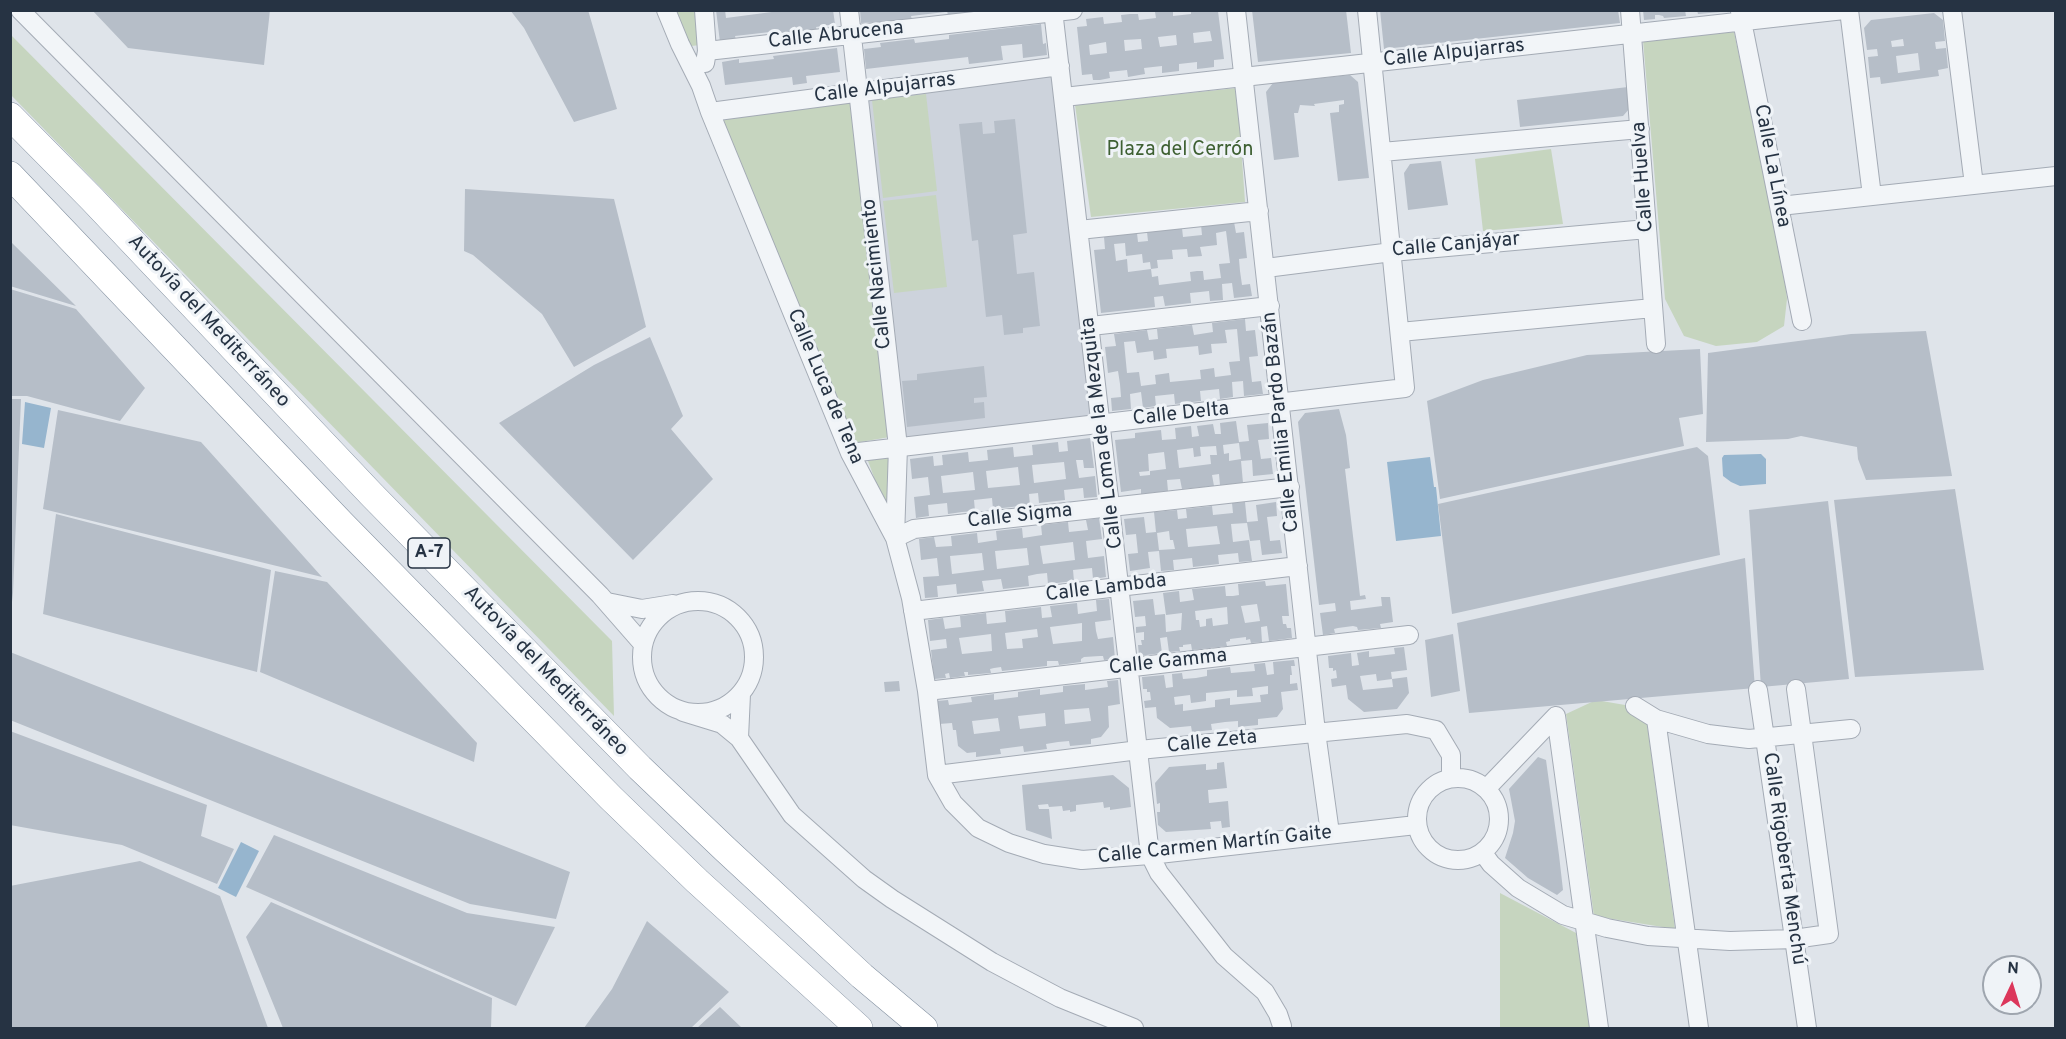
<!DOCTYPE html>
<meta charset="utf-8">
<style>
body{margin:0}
#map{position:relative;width:2066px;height:1039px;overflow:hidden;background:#dfe4ea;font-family:Overpass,sans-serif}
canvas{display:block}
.frame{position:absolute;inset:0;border:12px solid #263343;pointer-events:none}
.north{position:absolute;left:1982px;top:955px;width:60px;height:60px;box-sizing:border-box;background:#eff3f7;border:2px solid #9fa6af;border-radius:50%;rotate:4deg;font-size:16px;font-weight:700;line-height:24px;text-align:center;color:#263343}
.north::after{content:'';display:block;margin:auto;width:21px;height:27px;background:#dc375b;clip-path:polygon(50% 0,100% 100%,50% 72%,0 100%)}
</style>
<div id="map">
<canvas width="2066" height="1039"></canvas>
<div class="frame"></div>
<div class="north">N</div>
</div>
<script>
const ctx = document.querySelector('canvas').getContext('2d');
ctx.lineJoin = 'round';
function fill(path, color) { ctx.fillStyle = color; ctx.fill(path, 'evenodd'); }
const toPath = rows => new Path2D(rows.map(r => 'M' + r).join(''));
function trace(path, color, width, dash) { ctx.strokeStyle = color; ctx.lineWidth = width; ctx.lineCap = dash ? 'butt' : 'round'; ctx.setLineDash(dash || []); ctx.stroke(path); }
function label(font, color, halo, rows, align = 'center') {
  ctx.font = font + ' Overpass,sans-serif'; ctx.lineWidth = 6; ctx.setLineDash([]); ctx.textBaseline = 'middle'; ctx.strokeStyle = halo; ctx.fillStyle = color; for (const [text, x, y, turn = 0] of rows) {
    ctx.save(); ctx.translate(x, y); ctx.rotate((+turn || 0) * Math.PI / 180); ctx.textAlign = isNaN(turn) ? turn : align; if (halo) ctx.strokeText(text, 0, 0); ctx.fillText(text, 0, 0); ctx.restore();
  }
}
fill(toPath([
 [1060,66,1102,424,898,447,858,92]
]), '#cdd3dc');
fill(toPath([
 [676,11,697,11,701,45,691,46],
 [1734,32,1784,269,1787,299,1784,326,1757,342,1716,346,1684,336,1665,299,1643,40],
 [11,35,612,641,614,716,11,95],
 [1237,88,1245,202,1091,217,1075,105],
 [926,94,937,191,883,198,872,100],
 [853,96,890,437,854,443,721,116],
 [1551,149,1563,224,1483,231,1475,159],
 [936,195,947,287,894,293,883,201],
 [891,455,889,518,868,461],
 [1596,700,1625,705,1647,724,1675,929,1594,916,1566,714],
 [1500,893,1576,933,1590,1028,1500,1028]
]), '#c6d5bf');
fill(toPath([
 [25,402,51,408,44,448,22,444],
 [1761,454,1766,459,1766,484,1740,486,1731,482,1723,476,1722,458,1724,455],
 [1430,457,1434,487,1436,487,1441,536,1396,541,1387,462],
 [241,842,259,851,236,897,218,888]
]), '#96b5ce');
fill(toPath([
 [92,10,270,10,264,65,128,48],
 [510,10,588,10,617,109,574,122,524,28],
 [716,10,725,10,726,18,787,10,833,10,835,24,816,27,817,31,770,36,770,32,735,36,736,40,720,42],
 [860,10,945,10,945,12,911,16,912,20,861,23],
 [947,10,977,10,978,12,948,16],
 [1165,10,1173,10,1173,16,1191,14,1191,10,1218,11,1224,59,1214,60,1214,67,1206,68,1197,69,1197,62,1179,64,1179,71,1162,73,1162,66,1144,68,1145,74,1128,77,1127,70,1109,72,1110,78,1100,80,1093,80,1092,74,1082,75,1077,27,1087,26,1086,19,1103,17,1104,24,1122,22,1121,15,1130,14,1138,14,1139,20,1156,18,1155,12],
 [1210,31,1212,41,1194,43,1193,33],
 [1176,35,1177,45,1160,47,1158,37],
 [1141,39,1142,49,1125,51,1124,40],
 [1106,42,1107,53,1090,55,1089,45],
 [1252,10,1346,10,1351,53,1258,62],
 [1380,10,1618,10,1620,23,1384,49],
 [1643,10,1685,10,1686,16,1664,18,1663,16,1659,15,1655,15,1655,19,1644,20],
 [1697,10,1721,10,1721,12,1698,14],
 [1934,13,1943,20,1945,41,1935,42,1936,49,1946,48,1948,68,1938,70,1939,76,1881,84,1880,77,1870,78,1868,57,1878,56,1877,49,1867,50,1864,28,1871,20],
 [1903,39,1904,46,1892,47,1891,41],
 [1918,53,1920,70,1898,73,1896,56],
 [1041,24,1043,44,1046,43,1047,55,1023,58,1022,44,1001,46,1003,60,969,64,968,57,866,69,864,49,881,47,880,43,914,39,915,43,949,39,949,35],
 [837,48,840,72,806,76,807,83,793,85,792,77,725,85,722,62,739,59,739,63,774,59,773,56],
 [1350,75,1358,82,1369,178,1338,181,1330,113,1339,112,1339,105,1344,104,1344,100,1314,104,1315,106,1300,105,1298,113,1294,113,1299,157,1274,160,1266,92,1273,83],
 [1628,87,1630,108,1623,116,1520,127,1517,100],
 [1015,119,1027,233,1013,235,1017,274,1034,272,1040,326,1023,328,1023,333,1004,335,1002,315,986,317,978,240,972,241,959,124,982,122,983,134,995,133,994,121],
 [1441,161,1448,205,1408,210,1404,173,1410,164],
 [465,189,614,199,646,327,574,367,542,314,473,255,464,251],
 [1234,222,1236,233,1244,232,1247,258,1239,259,1240,271,1242,285,1250,284,1252,296,1234,298,1232,283,1222,284,1223,300,1210,301,1209,291,1200,292,1190,293,1191,303,1165,306,1163,296,1154,297,1155,307,1101,313,1094,250,1105,249,1104,237,1137,233,1138,242,1148,241,1147,232,1182,228,1183,237,1202,235,1201,225],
 [1226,231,1230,263,1219,264,1221,278,1204,280,1203,271,1197,271,1190,272,1191,281,1159,285,1158,276,1152,277,1151,269,1128,272,1127,259,1116,261,1114,244,1125,243,1126,256,1142,254,1143,263,1150,262,1151,269,1158,268,1157,260,1173,259,1172,250,1187,249,1188,257,1202,256,1200,247,1217,245,1216,233],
 [10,241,76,306,10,286],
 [10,289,76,309,145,388,120,421,27,396,10,396],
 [1245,319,1246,331,1255,330,1258,356,1249,357,1252,382,1261,381,1263,394,1244,396,1243,381,1232,382,1233,397,1220,399,1219,389,1200,391,1201,401,1175,404,1174,394,1155,396,1156,406,1143,408,1141,392,1130,394,1131,409,1112,411,1111,398,1121,397,1120,384,1118,371,1108,373,1105,347,1116,346,1114,334,1147,330,1149,340,1158,339,1157,329,1192,325,1194,335,1213,332,1212,323],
 [1237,329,1240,361,1229,362,1231,375,1215,377,1214,368,1200,370,1201,379,1170,382,1169,373,1155,375,1156,384,1141,386,1139,372,1127,373,1124,342,1135,341,1137,353,1153,351,1154,360,1167,358,1166,349,1198,346,1199,355,1212,353,1211,344,1227,343,1225,330],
 [1926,331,1952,476,1866,480,1858,459,1857,447,1801,436,1788,439,1706,442,1708,353,1851,334],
 [650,337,683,416,671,429,713,479,633,560,499,423,594,365],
 [1700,349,1703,414,1679,418,1684,446,1440,499,1427,401,1483,380,1587,355],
 [984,366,987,397,974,398,974,403,984,402,985,418,907,427,902,381,917,380,917,374],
 [10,399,21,399,13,593,12,602],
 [1339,409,1346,435,1350,468,1345,469,1358,578,1360,596,1365,595,1366,599,1350,601,1351,610,1382,606,1381,597,1390,597,1393,622,1380,624,1381,628,1358,630,1357,627,1353,626,1338,628,1334,629,1335,633,1323,635,1320,613,1336,611,1335,603,1319,605,1298,422,1305,413],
 [58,410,201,442,322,577,43,509],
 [1236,421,1239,442,1249,441,1247,425,1268,423,1269,439,1258,440,1261,459,1271,458,1273,474,1253,476,1252,460,1241,461,1243,483,1220,485,1219,474,1212,475,1214,486,1182,489,1180,479,1167,480,1168,491,1141,494,1141,489,1121,492,1115,440,1135,438,1135,433,1161,430,1162,440,1176,439,1175,428,1191,426,1192,437,1199,436,1197,426,1213,424,1215,434,1221,434,1220,423],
 [1239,443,1241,459,1229,461,1229,453,1224,454,1223,445],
 [1216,446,1217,455,1210,455,1211,464,1179,468,1177,450,1193,448,1194,457,1201,456,1200,447],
 [1164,452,1166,469,1150,471,1150,475,1140,476,1139,472,1149,471,1148,454],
 [1090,438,1094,468,1084,468,1083,460,1076,460,1079,478,1095,476,1097,497,1084,498,1083,488,1064,490,1065,500,1039,503,1038,493,1029,494,1030,505,993,509,992,498,974,500,975,511,962,512,948,514,947,503,928,505,929,516,916,518,914,497,930,495,928,477,912,479,910,459,933,456,934,466,943,465,942,455,968,452,969,462,988,460,987,450,1013,447,1014,457,1033,455,1032,445,1058,442,1059,452,1068,451,1067,441],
 [1064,462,1066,479,1034,483,1032,465],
 [1018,467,1020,485,988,488,986,471],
 [973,472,975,490,943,493,941,476],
 [1697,447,1708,456,1720,555,1452,614,1438,504],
 [1955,489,1984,670,1855,677,1834,500],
 [1828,501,1849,679,1761,687,1749,510],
 [1245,502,1247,522,1258,521,1256,505,1276,502,1277,516,1267,517,1270,541,1280,540,1282,553,1262,555,1260,540,1250,541,1247,523,1231,524,1233,542,1249,540,1252,561,1239,562,1238,553,1218,555,1219,564,1193,567,1192,558,1183,559,1173,560,1174,570,1161,571,1159,551,1148,552,1150,568,1130,571,1128,554,1138,553,1136,534,1126,535,1124,519,1144,517,1146,533,1156,532,1154,512,1177,510,1178,519,1187,518,1186,509,1212,506,1213,515,1233,513,1232,503],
 [1217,526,1220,544,1188,547,1186,529],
 [1169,531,1170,540,1173,540,1175,549,1159,550,1157,533],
 [56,514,271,570,257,672,43,614],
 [1099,518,1102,539,1086,541,1087,550,1088,558,1104,556,1106,577,1093,579,1092,568,1073,570,1074,581,1048,584,1047,573,1037,574,1028,576,1029,586,1003,589,1001,579,992,580,982,581,984,591,957,594,956,584,947,585,937,586,938,597,925,598,923,577,939,576,937,558,921,560,919,539,934,537,936,547,952,546,951,536,977,533,978,543,997,540,996,531,1022,528,1023,538,1042,535,1041,525,1068,522,1069,532,1088,530,1086,520],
 [1073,542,1075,560,1043,564,1040,546],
 [1027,548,1029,565,997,569,995,551],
 [982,553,984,570,952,574,950,556],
 [1745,558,1755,688,1469,713,1457,623],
 [275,571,327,582,477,743,474,762,260,672],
 [1265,581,1266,586,1286,584,1289,616,1282,616,1283,624,1286,624,1287,628,1291,628,1292,638,1269,641,1267,626,1261,627,1262,642,1251,643,1250,639,1246,640,1246,637,1230,639,1230,641,1226,642,1227,646,1192,650,1191,644,1183,645,1183,647,1179,647,1180,651,1169,652,1167,637,1160,638,1162,653,1139,656,1138,645,1142,645,1141,640,1144,640,1144,632,1136,633,1136,627,1146,626,1145,616,1135,617,1133,601,1153,599,1155,615,1165,614,1166,632,1181,630,1182,613,1166,615,1163,593,1179,591,1180,602,1194,600,1192,589,1225,586,1226,596,1233,596,1239,595,1238,584],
 [1257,604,1260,621,1245,623,1241,606],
 [1227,607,1228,624,1213,626,1212,618,1206,619,1206,626,1200,627,1199,620,1196,620,1195,611],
 [1109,599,1111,620,1095,622,1096,631,1098,639,1113,637,1115,659,1104,660,1103,656,1100,656,1084,657,1081,659,1081,662,1059,665,1058,661,1047,661,1047,666,1002,671,1001,667,994,668,990,669,991,673,968,675,968,672,964,672,965,676,950,678,949,673,945,674,946,678,934,679,931,650,947,648,946,639,930,641,928,620,943,618,945,629,952,628,961,627,960,616,986,613,987,624,1006,622,1005,611,1041,607,1042,618,1052,617,1050,606,1077,603,1078,614,1097,611,1096,600],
 [1082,623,1082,641,1053,644,1050,627],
 [1037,629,1038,637,1022,639,1023,648,1007,649,1005,633],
 [991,634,992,651,962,654,959,638],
 [1453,634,1460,691,1431,697,1425,640],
 [1404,647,1407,670,1391,672,1392,679,1377,681,1376,674,1360,676,1363,690,1393,687,1392,679,1407,677,1409,693,1397,709,1364,712,1348,699,1346,685,1332,687,1331,679,1337,678,1336,670,1333,671,1333,668,1329,668,1328,656,1351,653,1352,666,1359,665,1357,653,1369,651,1369,657,1395,654,1394,648],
 [10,652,570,872,556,919,470,904,10,720],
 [1294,660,1295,666,1291,666,1292,675,1290,675,1290,684,1297,683,1298,690,1281,692,1283,709,1277,717,1258,719,1258,725,1238,727,1238,721,1225,722,1211,724,1212,730,1192,732,1191,726,1170,728,1157,718,1156,707,1145,708,1144,701,1151,700,1150,692,1147,692,1147,689,1143,689,1142,677,1164,675,1166,688,1173,687,1172,674,1182,673,1183,679,1196,678,1207,676,1207,670,1230,667,1231,673,1255,671,1254,664,1265,663,1267,675,1274,674,1273,662],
 [1268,686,1268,694,1260,695,1261,702,1230,705,1230,698,1215,700,1215,707,1183,711,1183,704,1175,705,1174,697,1190,695,1191,703,1199,702,1206,701,1206,693,1237,690,1237,697,1253,696,1252,688],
 [1118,680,1120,704,1108,706,1109,727,1101,737,1091,739,1091,744,1070,746,1069,741,1058,742,1046,744,1047,749,1024,752,1023,746,1000,749,1001,754,976,757,976,752,967,753,958,746,956,730,953,730,952,723,939,724,937,701,948,700,949,705,972,702,971,697,994,694,994,700,1018,697,1018,692,1040,689,1040,695,1063,692,1063,686,1085,684,1085,690,1108,687,1107,681],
 [1089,708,1091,721,1065,724,1064,710],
 [1045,713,1046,726,1020,729,1018,716],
 [998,718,1000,731,974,734,972,721],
 [899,681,900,691,885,692,884,682],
 [10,731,207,805,201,836,234,849,217,884,122,845,10,825],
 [1538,757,1546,760,1559,855,1563,890,1557,895,1528,878,1505,858,1513,833,1515,821,1509,789],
 [1224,762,1227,788,1208,790,1209,803,1228,801,1230,827,1222,828,1221,821,1210,822,1211,829,1166,832,1158,825,1157,812,1160,812,1160,803,1157,804,1155,783,1169,767,1206,764,1206,770,1217,769,1217,763],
 [1113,775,1129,788,1131,807,1110,810,1110,807,1104,808,1103,802,1076,805,1076,811,1070,812,1070,810,1063,811,1062,806,1049,807,1048,804,1038,805,1039,809,1049,809,1052,839,1026,830,1022,785],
 [274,835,467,913,555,927,516,1006,246,887],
 [140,861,220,896,268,1028,10,1028,10,886],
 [271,902,492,998,491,1028,283,1028,246,937],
 [647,921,729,992,691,1028,584,1028,612,989],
 [720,1007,742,1028,697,1028]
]), '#b6bec8');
const minor = toPath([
 [20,10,600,595,642,643],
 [666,10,680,44,701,86,710,112,850,453,895,538,911,598,927,691,937,775,953,803,978,828,1009,843,1044,854,1082,860,1150,855,1416,825],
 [704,10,707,51,705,63],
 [849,10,898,447,895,538,914,529,1290,487],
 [1053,10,1150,855,1159,873,1224,956,1265,992,1278,1014,1282,1026],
 [1236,10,1316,732,1330,833],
 [1630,10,1656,344],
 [1849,10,1872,196],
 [1952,10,1974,185],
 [1740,11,1802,321],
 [707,51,1073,10],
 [1064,97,1844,10],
 [710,112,1060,66],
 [1382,152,1640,129],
 [1780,206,2056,176],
 [1079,230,1259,211],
 [1266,268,1392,252,1647,229],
 [1091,326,1270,306],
 [1400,332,1653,308],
 [850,453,1405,388,1367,10],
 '642 657a56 56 0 1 1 112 0a56 56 0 1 1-112 0Z',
 [607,602,642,609,673,604],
 [913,611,1298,566],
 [1758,690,1807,1028],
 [927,691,1409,635],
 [1635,706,1656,719,1708,734,1749,739,1851,729],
 [683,712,722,724,739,738,792,815,864,879,892,899,992,962,1060,998,1134,1028],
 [1556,716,1599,1028],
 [1656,719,1699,1028],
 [739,738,741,694],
 [937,775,1139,750,1407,724,1436,730,1451,755,1451,778],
 '1417 819a41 41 0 1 1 82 0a41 41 0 1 1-82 0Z',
 [1486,789,1556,716],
 [1483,853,1491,864,1518,888,1563,915,1607,928,1648,936,1730,941,1794,939,1829,934,1796,689]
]);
const highway = toPath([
 [10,116,92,199,371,494,640,768,726,850,862,976,924,1028],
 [10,175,341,523,611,798,697,881,859,1028]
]);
trace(minor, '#a4abb5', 20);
trace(highway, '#8592a2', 28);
trace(minor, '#f2f5f8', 18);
trace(highway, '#fff', 27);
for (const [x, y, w] of [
 [429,553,42]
]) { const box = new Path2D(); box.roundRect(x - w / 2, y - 15, w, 30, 4.5); ctx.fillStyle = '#eff3f7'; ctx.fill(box); trace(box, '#263343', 1.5); }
label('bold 18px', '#263343', null, [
 ["A-7",429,553]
]);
label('20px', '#263343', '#eff3f7', [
 ["Calle Abrucena",836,36,-6],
 ["Calle Alpujarras",1454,54,-6],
 ["Calle Alpujarras",885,89,-7],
 ["Calle La Línea",1771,166,79],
 ["Calle Huelva",1644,177,-94],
 ["Calle Canjáyar",1456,246,-5],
 ["Calle Nacimiento",878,274,-96],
 ["Autovía del Mediterráneo",208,322,47],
 ["Calle Luca de Tena",824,387,67],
 ["Calle Delta",1181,415,-6],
 ["Calle Emilia Pardo Bazán",1282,422,-96],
 ["Calle Loma de la Mezquita",1103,433,-97],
 ["Calle Sigma",1020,517,-6],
 ["Calle Lambda",1106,589,-7],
 ["Calle Gamma",1168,663,-6],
 ["Autovía del Mediterráneo",545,672,46],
 ["Calle Zeta",1212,743,-6],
 ["Calle Carmen Martín Gaite",1215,846,-6],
 ["Calle Rigoberta Menchú",1783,859,82]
]);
label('20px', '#3e6032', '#eff3f7', [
 ["Plaza del Cerrón",1180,151]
]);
</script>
